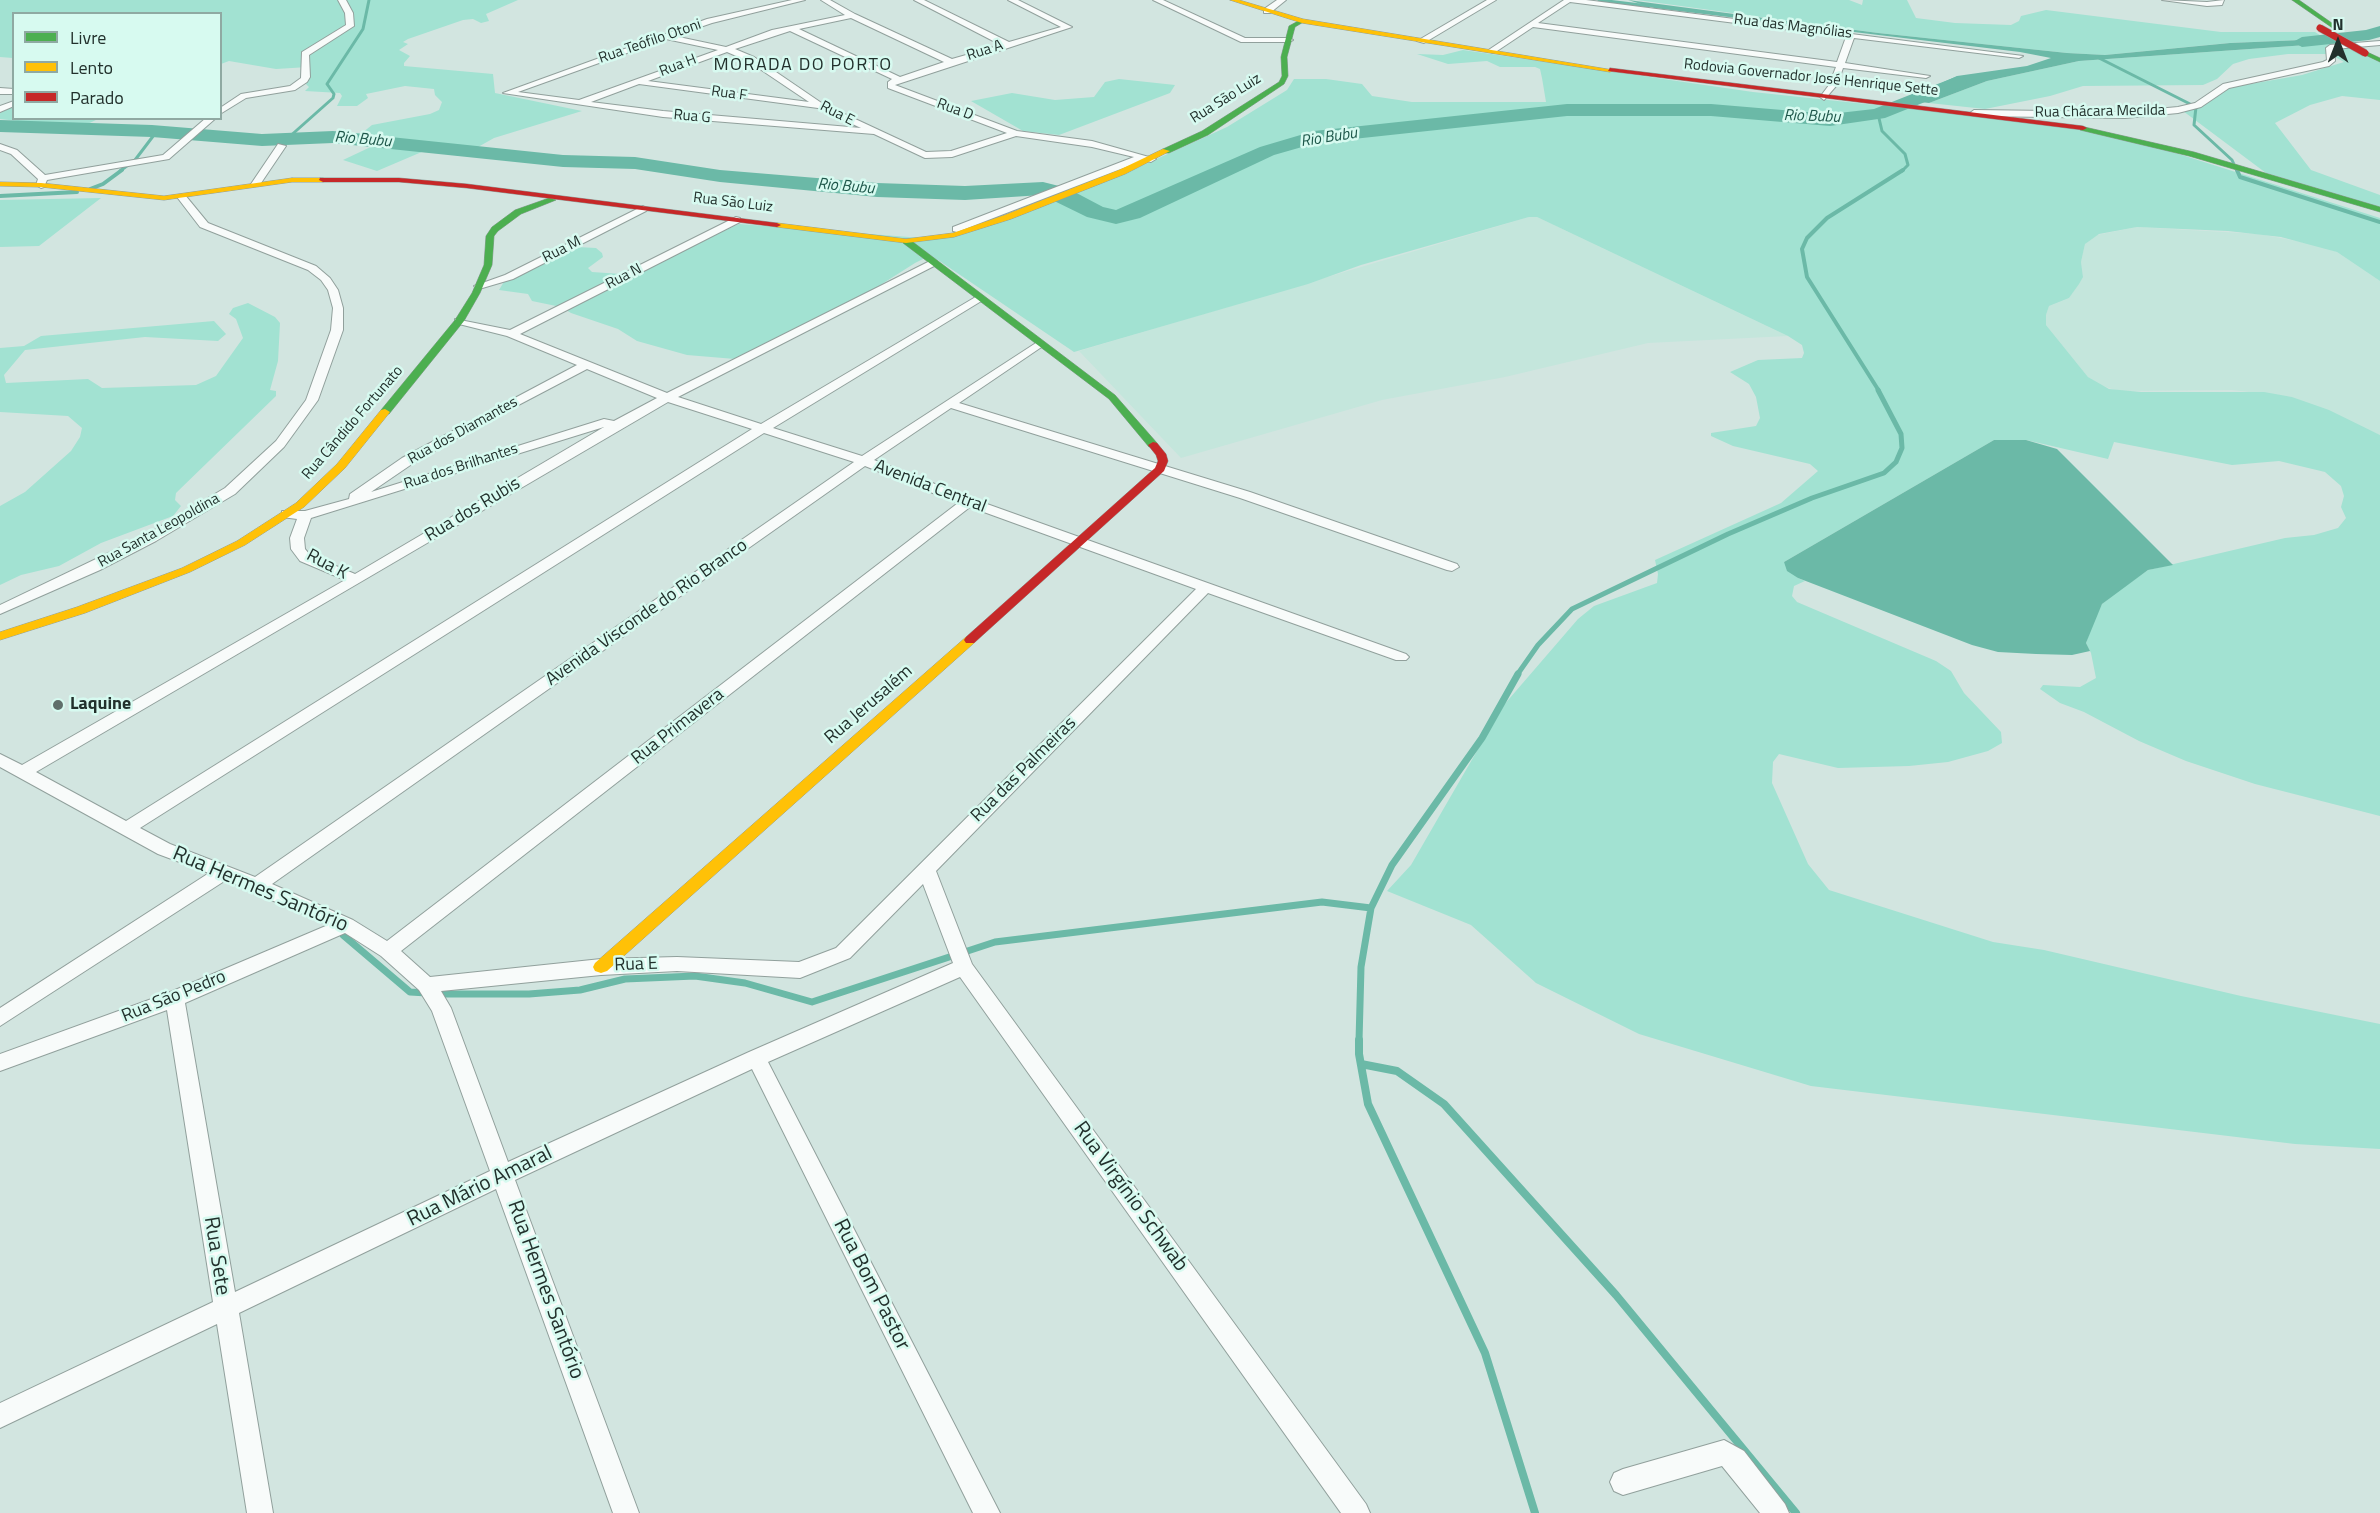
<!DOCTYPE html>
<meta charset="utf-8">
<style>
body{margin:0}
#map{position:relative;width:2380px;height:1513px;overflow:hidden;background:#d2e5e0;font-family:"Titillium Web",sans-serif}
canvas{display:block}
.legend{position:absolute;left:12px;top:12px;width:210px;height:108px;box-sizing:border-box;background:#d7faf0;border:2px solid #8fa9a2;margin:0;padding:8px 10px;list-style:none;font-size:18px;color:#22302c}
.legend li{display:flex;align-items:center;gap:12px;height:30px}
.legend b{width:30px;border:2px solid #8fa9a2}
.north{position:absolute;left:2308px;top:12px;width:60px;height:60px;-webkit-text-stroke:4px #d7faf0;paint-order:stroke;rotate:0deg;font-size:16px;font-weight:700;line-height:24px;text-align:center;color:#22302c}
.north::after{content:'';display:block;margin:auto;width:21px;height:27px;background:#22302c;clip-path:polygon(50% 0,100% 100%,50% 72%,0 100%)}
</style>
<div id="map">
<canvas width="2380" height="1513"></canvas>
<ul class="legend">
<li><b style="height:8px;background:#4caf50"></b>Livre</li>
<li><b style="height:8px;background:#ffc107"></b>Lento</li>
<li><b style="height:8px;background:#c62828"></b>Parado</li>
</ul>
<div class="north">N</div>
</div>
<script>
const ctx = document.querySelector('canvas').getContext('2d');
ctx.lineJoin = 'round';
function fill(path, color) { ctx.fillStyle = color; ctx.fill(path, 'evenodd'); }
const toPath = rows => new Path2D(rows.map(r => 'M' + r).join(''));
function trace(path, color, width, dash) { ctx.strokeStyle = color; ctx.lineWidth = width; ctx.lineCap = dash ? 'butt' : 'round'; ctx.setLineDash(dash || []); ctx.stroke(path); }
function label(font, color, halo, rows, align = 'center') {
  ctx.font = font + ' "Titillium Web",sans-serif'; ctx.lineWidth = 5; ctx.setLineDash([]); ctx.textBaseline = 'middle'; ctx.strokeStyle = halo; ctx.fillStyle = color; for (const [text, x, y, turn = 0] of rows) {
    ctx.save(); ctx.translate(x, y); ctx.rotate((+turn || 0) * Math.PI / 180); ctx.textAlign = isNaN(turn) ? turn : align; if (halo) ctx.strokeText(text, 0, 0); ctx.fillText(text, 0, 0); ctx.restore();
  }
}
fill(toPath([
 [1529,217,1537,217,1788,336,1648,343,1505,377,1382,400,1181,458,1079,351],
 [2137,227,2259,234,2318,245,2337,252,2380,281,2380,435,2292,397,2232,390,2118,391,2100,385,2088,377,2046,325,2046,315,2049,306,2069,298,2083,276,2081,262,2085,244,2092,236]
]), '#c4e6dc');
fill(toPath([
 [0,0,518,0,486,14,489,21,481,23,473,19,463,20,408,39,403,42,408,44,399,50,410,56,404,63,404,66,493,74,495,93,582,111,494,138,462,156,424,151,377,171,343,160,377,144,315,134,362,133,372,125,430,114,439,110,442,102,435,95,434,89,405,86,366,94,368,98,357,106,337,106,342,96,340,93,305,91,309,87,306,84,309,75,308,67,276,69,229,61,221,64,220,14,14,14,13,58,0,57],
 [1637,0,1849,0,1862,5,1863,0,1907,0,1916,18,1955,23,2011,25,2019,21,2021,16,2046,10,2221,32,2315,32,2326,39,2229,43,2105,55,2067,53,1878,33],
 [2335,43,2380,62,2380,100,2342,96,2310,105,2275,123,2311,170,2380,195,2380,208,2266,173,2183,111,2219,91,2233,87,2302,75,2344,62,2330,54,2288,54,2249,59,2233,64,2217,79,2203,85,2083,86,2050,96,1985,109,1929,103,1987,81,2079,61],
 [1463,50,1753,92,2063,125,2157,147,2380,218,2380,281,2337,252,2281,237,2228,231,2137,227,2099,234,2085,244,2081,262,2083,277,2079,284,2069,298,2049,306,2046,315,2046,325,2088,377,2109,389,2141,392,2264,392,2292,397,2329,410,2380,435,2380,816,2255,784,2186,761,2139,741,2084,712,2060,703,2040,689,2043,685,2080,687,2096,678,2091,653,2086,643,2095,618,2102,604,2115,593,2148,570,2285,538,2314,535,2338,528,2346,518,2341,507,2344,496,2341,486,2325,472,2279,461,2232,465,2114,442,2108,459,2026,440,1994,440,1784,562,1798,578,1805,581,1794,586,1792,596,1797,602,1936,661,1951,671,1964,693,2001,732,2002,743,1988,751,1948,762,1909,766,1838,768,1779,754,1773,762,1772,783,1808,864,1829,890,1993,942,2044,950,2241,996,2380,1024,2380,1149,2295,1144,1811,1086,1639,1034,1536,983,1471,925,1387,891,1411,865,1503,706,1578,619,1594,606,1657,583,1658,574,1655,560,1781,503,1818,471,1810,464,1733,446,1711,436,1711,433,1756,426,1760,418,1756,397,1749,384,1730,372,1758,360,1802,358,1804,353,1802,345,1788,336,1537,217,1529,217,1361,265,1308,284,1074,352,938,260,923,259,915,263,863,296,745,357,735,359,687,355,637,341,618,329,571,313,561,307,532,301,528,294,499,290,505,280,577,247,596,248,602,253,603,257,588,268,592,272,621,274,644,267,739,224,935,239,1128,172,1227,127,1287,90,1294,79,1326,79,1362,84,1372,96,1412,102,1546,102,1542,78,1540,69,1535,67,1500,67,1487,61,1448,64,1417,54,1443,55],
 [1119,79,1175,85,1170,93,1059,135,1023,131,971,101,1012,93,1055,100,1094,97,1105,82],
 [13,106,14,118,98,119,79,128,0,119,0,113],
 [101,198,39,246,0,247,0,200],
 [248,303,275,317,280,323,278,361,270,390,276,391,276,396,176,493,175,500,181,506,173,516,101,543,59,566,21,575,0,585,0,506,25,492,71,451,80,437,82,428,68,416,0,412,0,348,24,346,41,336,214,321,226,334,218,341,145,337,25,350,4,375,6,383,88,379,102,388,196,385,216,376,243,338,236,319,229,314,233,308]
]), '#a2e2d2');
fill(toPath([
 [1628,0,1878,33,2067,53,2105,55,2230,43,2326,39,2335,43,2079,61,1987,81,1929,103,1904,100,1957,76,2027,66,2051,58,2020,52,1654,8],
 [1994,440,2026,440,2057,449,2173,565,2148,570,2102,604,2086,643,2090,651,2072,655,2036,654,1998,652,1972,645,1798,578,1787,571,1784,562]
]), '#6bb9a7');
trace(toPath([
 [1599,0,1649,6],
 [2097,57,2196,107,2194,125,2232,160,2237,171],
 [1878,114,1882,131,1905,154,1908,165,1902,171],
 [288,138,333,98,334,94,327,84,363,29,369,0],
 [120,171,135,160,157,131]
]), '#6bb9a7', 3);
trace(toPath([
 [2237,170,2240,177,2380,222],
 [90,189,103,184,122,170],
 [0,196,77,192],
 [1879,391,1807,277,1802,249,1807,238,1827,218,1903,170]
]), '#6bb9a7', 4);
trace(toPath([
 [1517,675,1538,645,1572,609,1728,534,1812,498,1884,473,1896,462,1902,448,1901,434,1878,390]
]), '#6bb9a7', 5);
trace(toPath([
 [343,935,410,992,427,993],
 [437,994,529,994,580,990,625,979,695,976,745,983,812,1002,995,942,1322,902,1371,908],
 [1359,1041,1361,967,1371,908,1392,865,1482,738,1518,674]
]), '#6bb9a7', 7);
trace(toPath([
 [1359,1040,1359,1054,1368,1104,1485,1353,1535,1513],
 [1361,1064,1397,1071,1444,1104,1616,1295,1796,1513]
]), '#6bb9a7', 8);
fill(toPath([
 [2380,26,2380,37,2369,40,2302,47,2293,42,2302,37,2366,30,2380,26],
 [1958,76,1965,78,1967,82,1965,86,1885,118,1830,126,1711,116,1567,116,1316,143,1274,155,1140,218,1116,224,1087,217,1042,195,965,200,877,197,720,182,635,169,563,167,333,143,262,146,152,137,0,132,0,120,152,125,262,134,333,131,563,155,635,157,720,170,877,183,965,186,1043,182,1067,188,1103,207,1116,210,1260,147,1314,131,1567,104,1711,104,1830,114,1874,109,1958,76]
]), '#6bb9a7');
const street = toPath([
 [338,0,346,0,353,13,354,26,309,55,310,77,307,82,295,90,246,98,220,114,220,108,241,94,290,86,301,78,302,52,346,25,345,13,338,0],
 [792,0,805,0,712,23,674,36,726,47,772,30,845,15,821,0,830,0,855,14,952,59,1001,45,914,0,924,0,1009,42,1061,27,1008,0,1018,0,1072,27,895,85,1017,131,1092,141,1156,159,1151,162,1144,160,957,232,953,231,953,227,1134,157,1092,147,1016,136,952,157,925,158,874,134,663,117,503,93,707,19,792,0],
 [851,18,944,62,900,77,799,29,851,18],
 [790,31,892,79,888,82,888,88,1007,133,951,151,926,152,823,104,754,57,735,49,790,31],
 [666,39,718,50,579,100,518,92,666,39],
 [727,52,748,61,809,102,648,81,727,52],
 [639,84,818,108,861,128,663,111,591,102,639,84],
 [1153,0,1163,0,1245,38,1289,38,1293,40,1289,42,1241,42,1153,0],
 [1277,0,1286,0,1270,13,1264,13,1264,9,1277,0],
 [1487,0,1496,0,1424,43,1417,41,1487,0],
 [1564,0,1586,0,2023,56,2019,58,1854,38,1845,63,1930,76,1926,78,1843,68,1837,85,1824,100,1820,97,1829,85,1836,67,1533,27,1494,53,1487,51,1564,0],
 [1570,2,1846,37,1837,62,1538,23,1570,2],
 [2162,0,2207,2,2224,0,2222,5,2207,6,2162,0],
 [2380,41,2380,45,2334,49,2335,61,2329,66,2229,88,2201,107,2178,113,2125,118,1974,116,1970,113,1974,110,2125,112,2178,107,2195,103,2223,84,2323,62,2327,60,2326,48,2330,45,2380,41],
 [0,88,14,89,14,94,0,94,0,88],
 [14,101,14,106,0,112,0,106,14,101],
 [206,118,216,118,169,159,47,180,44,187,41,188,36,185,38,179,11,154,0,150,0,144,17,150,45,175,163,155,206,118],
 [278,144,286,146,259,186,253,186,251,184,278,144],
 [179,195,185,195,208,223,316,266,330,278,338,290,343,308,343,330,318,400,284,447,235,494,156,541,100,570,0,614,0,605,146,535,225,488,276,441,306,400,331,330,333,308,328,290,321,280,308,270,200,227,177,197,179,195],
 [643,206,648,209,646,211,513,279,479,289,474,286,505,275,643,206],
 [736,217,740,218,740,222,520,334,667,393,932,260,937,263,936,265,678,397,761,424,979,295,983,296,983,300,773,428,862,456,1039,341,1043,342,1043,346,959,403,1250,492,1457,564,1459,567,1452,571,1447,570,1240,498,951,408,874,460,973,499,1406,654,1409,657,1406,660,1396,660,1208,593,936,871,972,964,1366,1504,1370,1513,1341,1513,960,977,768,1062,1000,1513,973,1513,752,1069,515,1180,639,1513,613,1513,496,1189,239,1313,273,1513,247,1513,217,1324,0,1428,0,1403,213,1302,167,1010,0,1071,0,1054,168,993,328,925,226,880,0,1026,0,1008,209,873,158,854,0,767,0,754,22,765,345,580,300,561,291,549,290,538,297,519,282,517,282,511,305,511,349,499,350,494,402,458,577,365,507,336,455,323,455,319,510,330,736,217],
 [587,369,657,398,614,421,604,419,371,492,412,464,467,432,587,369],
 [668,402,752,429,126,821,36,772,668,402],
 [604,427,355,574,310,555,305,549,304,538,311,518,604,427],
 [764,433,854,462,255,877,170,844,140,828,764,433],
 [865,466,958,503,387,941,353,920,272,884,865,466],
 [970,507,1196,589,836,948,799,962,677,957,601,959,430,977,401,951,970,507],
 [923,884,953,963,749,1052,508,1162,451,1008,441,991,601,975,677,971,800,978,850,958,923,884],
 [345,933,381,956,419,990,432,1011,490,1171,235,1292,185,1003,345,933],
 [1724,1440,1744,1451,1785,1504,1789,1513,1760,1513,1722,1466,1623,1495,1614,1491,1610,1482,1614,1473,1623,1469,1724,1440]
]);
const fast = toPath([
 [2292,0,2299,0,2339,28,2334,29,2292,0],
 [1300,20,1305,21,1295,27,1287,57,1288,76,1284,84,1208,135,1169,153,1163,153,1163,149,1202,131,1279,82,1282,76,1281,57,1289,26,1300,20],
 [2365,51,2380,58,2380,62,2363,54,2365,51],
 [2080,126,2194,152,2380,207,2380,212,2189,156,2080,130,2080,126],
 [549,198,556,200,521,214,498,231,494,236,492,265,480,293,464,321,389,414,381,414,381,410,455,320,472,293,484,265,486,236,492,227,515,210,549,198],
 [903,239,909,239,1115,395,1157,443,1157,447,1149,447,1109,399,903,243,903,239]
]);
const slow = toPath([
 [1230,0,1239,0,1303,19,1613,70,1610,72,1302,23,1230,0],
 [1163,149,1170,151,1125,174,1011,219,954,237,906,243,777,227,773,225,777,223,906,239,953,233,1005,215,1119,170,1163,149],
 [292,178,323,178,327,180,323,182,292,182,164,200,41,187,0,186,0,182,41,183,164,196,292,178],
 [385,409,390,412,345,468,304,507,245,545,190,572,85,613,0,640,0,632,77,607,182,568,237,541,296,503,337,464,381,410,385,409],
 [970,636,974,637,976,640,974,643,607,971,601,973,595,971,593,967,595,963,966,637,970,636]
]);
const jam = toPath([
 [1610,68,2083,126,2087,128,2083,130,1608,71,1610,68],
 [320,178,399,178,467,184,777,223,781,225,777,227,467,188,399,182,323,182,319,180,320,178],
 [1153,442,1157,443,1166,454,1168,461,1164,471,974,643,966,643,964,640,966,637,1155,468,1158,461,1156,455,1148,445,1153,442]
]);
trace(street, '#91a09c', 2);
trace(fast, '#91a09c', 1);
trace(slow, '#91a09c', 1);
trace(jam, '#91a09c', 1);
fill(street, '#f8fbfa');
fill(fast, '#4caf50');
fill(slow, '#ffc107');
fill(jam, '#c62828');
const jamBridge = toPath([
 [2320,28,2365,53]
]);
trace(jamBridge, '#92aaa4', 8, []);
trace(jamBridge, '#c62828', 7);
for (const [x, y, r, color] of [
 [58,705,6,"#606f6b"]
]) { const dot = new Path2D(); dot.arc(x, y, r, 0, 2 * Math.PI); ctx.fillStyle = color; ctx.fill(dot); trace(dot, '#d7faf0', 2); }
label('15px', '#22302c', '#d7faf0', [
 ["Rua das Magnólias",1793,27,7],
 ["Rua Teófilo Otoni",650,42,-19],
 ["Rua A",985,51,-18],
 ["Rua H",678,66,-21],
 ["Rodovia Governador José Henrique Sette",1811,78,6],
 ["Rua F",729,94,8],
 ["Rua São Luiz",1226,99,-32],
 ["Rua D",955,110,20],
 ["Rua Chácara Mecilda",2100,112,-1],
 ["Rua E",837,114,27],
 ["Rua G",692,117,5],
 ["Rua São Luiz",733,203,7],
 ["Rua M",562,250,-27],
 ["Rua N",624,277,-27],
 ["Rua Cândido Fortunato",353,423,-49],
 ["Rua dos Diamantes",463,431,-29],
 ["Rua dos Brilhantes",461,467,-18],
 ["Rua Santa Leopoldina",159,531,-29]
]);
label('italic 16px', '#1e574a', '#d7faf0', [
 ["Rio Bubu",1812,117,2],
 ["Rio Bubu",1329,138,-9],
 ["Rio Bubu",363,140,5],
 ["Rio Bubu",846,187,5]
]);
ctx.letterSpacing = '1.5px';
label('18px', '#22302c', '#d7faf0', [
 ["MORADA DO PORTO",803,66]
]);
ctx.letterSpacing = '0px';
label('18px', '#22302c', '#d7faf0', [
 ["Avenida Central",930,487,21],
 ["Rua dos Rubis",473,510,-31],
 ["Rua K",327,565,28],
 ["Avenida Visconde do Rio Branco",647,613,-35],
 ["Rua Jerusalém",869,705,-41],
 ["Rua Primavera",678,727,-38],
 ["Rua das Palmeiras",1024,770,-45],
 ["Rua E",636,965,-2],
 ["Rua São Pedro",174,997,-22]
]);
label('bold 18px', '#22302c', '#d7faf0', [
 ["Laquine",70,705]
], 'left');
label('21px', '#22302c', '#d7faf0', [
 ["Rua Hermes Santório",260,890,23],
 ["Rua Mário Amaral",480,1187,-26],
 ["Rua Virgínio Schwab",1130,1197,54],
 ["Rua Sete",216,1256,81],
 ["Rua Bom Pastor",871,1285,63],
 ["Rua Hermes Santório",545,1290,70]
]);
</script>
